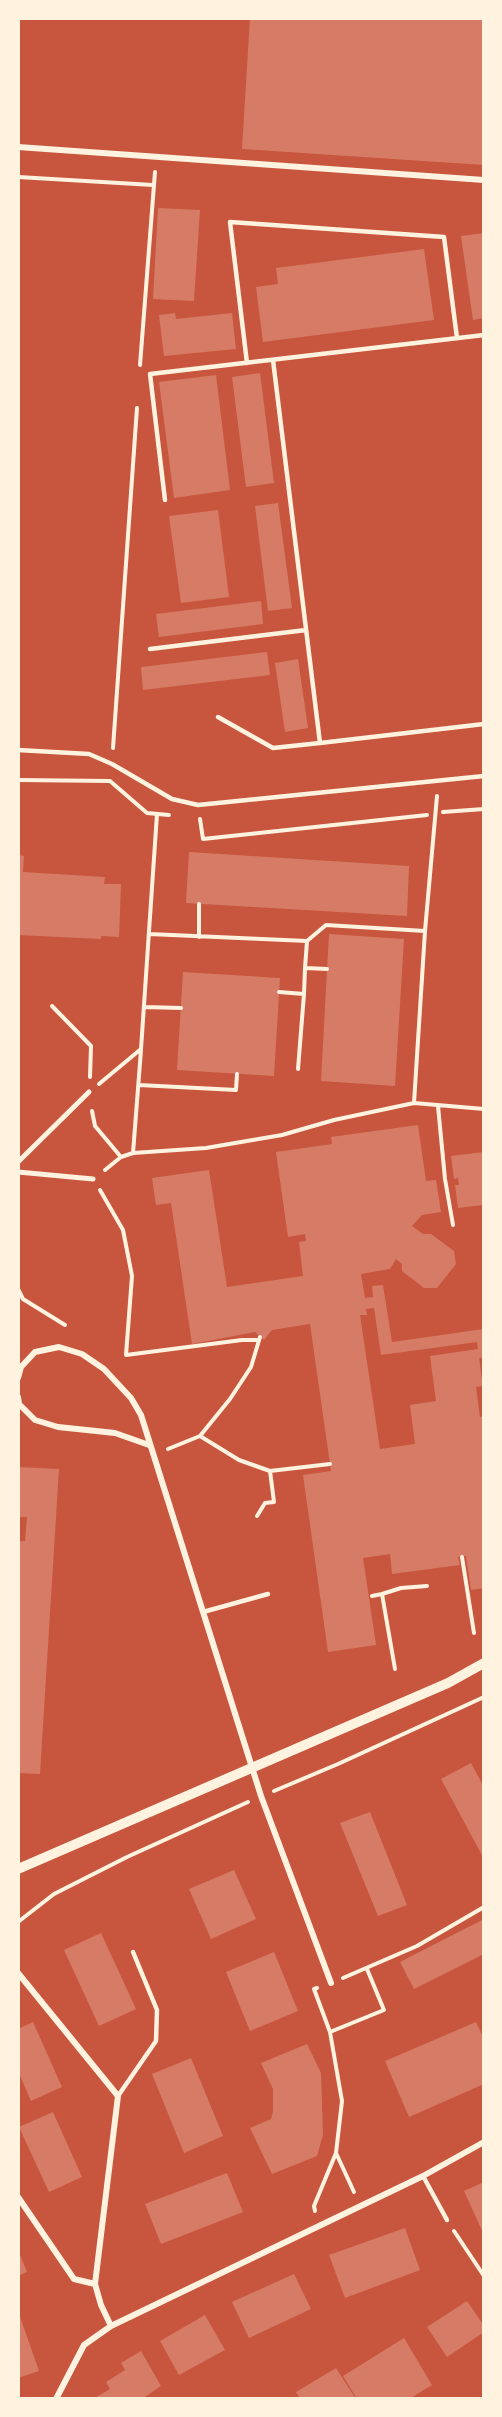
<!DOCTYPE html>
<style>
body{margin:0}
#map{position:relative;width:502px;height:2417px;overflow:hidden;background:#c8553d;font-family:Poppins,sans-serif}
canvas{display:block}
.frame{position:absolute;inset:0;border:20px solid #fff3e0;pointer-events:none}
</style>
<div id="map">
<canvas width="502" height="2417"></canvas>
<div class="frame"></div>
</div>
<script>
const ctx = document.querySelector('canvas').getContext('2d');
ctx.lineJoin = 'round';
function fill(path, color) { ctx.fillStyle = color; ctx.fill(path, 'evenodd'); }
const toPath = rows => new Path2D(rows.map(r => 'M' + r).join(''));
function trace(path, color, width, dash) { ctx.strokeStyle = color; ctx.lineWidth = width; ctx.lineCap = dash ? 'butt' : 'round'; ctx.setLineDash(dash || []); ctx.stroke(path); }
fill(toPath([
 [250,18,484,18,484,165,242,149],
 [158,208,200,210,194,301,153,299],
 [484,233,484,318,473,320,461,236],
 [424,249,434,320,263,342,256,287,278,284,276,268],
 [175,313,176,319,232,313,236,349,164,356,159,315],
 [260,373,274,483,246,487,232,377],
 [216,375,230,490,174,498,159,382],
 [278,503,292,608,268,611,255,506],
 [218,510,229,597,181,603,169,516],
 [261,601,263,624,159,637,156,614],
 [267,652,270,675,143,690,141,667],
 [298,659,308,728,285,732,275,663],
 [189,852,409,866,407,916,186,903],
 [18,855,24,856,23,872,105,877,104,884,121,884,119,937,101,936,101,939,18,935],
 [329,934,404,939,395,1086,321,1081],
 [183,972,280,978,274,1076,177,1070],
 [418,1125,426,1181,436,1180,441,1212,422,1215,412,1226,423,1234,431,1234,454,1251,456,1264,437,1288,424,1288,402,1271,402,1264,396,1259,390,1269,361,1274,365,1298,373,1297,372,1286,383,1285,392,1342,484,1329,484,1357,479,1358,483,1386,476,1387,480,1417,484,1416,484,1588,471,1590,466,1556,458,1557,460,1565,392,1574,390,1554,363,1558,376,1645,328,1652,303,1475,331,1471,310,1324,272,1330,264,1340,255,1332,192,1344,171,1203,156,1205,152,1178,209,1170,227,1287,303,1276,299,1242,306,1241,305,1234,288,1237,276,1152,332,1144,331,1137],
 [374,1308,381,1355,477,1342,478,1349,430,1356,436,1401,410,1405,415,1444,380,1449,360,1315,367,1315,366,1309],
 [484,1152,483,1205,458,1208,455,1185,459,1185,458,1178,454,1179,451,1156],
 [18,1467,59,1469,40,1774,18,1773,18,1541,25,1541,27,1517,18,1517],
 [471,1763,484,1787,484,1859,441,1779],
 [370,1812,407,1905,378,1916,340,1823],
 [234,1870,256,1919,211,1939,189,1889],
 [484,1919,484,1954,414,1989,400,1962],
 [101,1933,136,2009,99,2026,64,1950],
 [274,1952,298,2011,250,2031,226,1972],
 [33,2022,62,2087,31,2101,18,2071,18,2029],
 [476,2022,484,2039,484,2084,409,2117,385,2061],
 [307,2044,321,2073,323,2135,317,2156,272,2174,250,2128,271,2119,273,2112,273,2089,261,2063],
 [191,2058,223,2136,184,2153,152,2074],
 [53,2112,82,2177,49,2192,19,2127],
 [227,2173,243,2212,161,2244,145,2204],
 [484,2182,484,2235,464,2191],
 [405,2228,420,2270,345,2298,329,2255],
 [18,2250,27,2272,18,2276],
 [294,2274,311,2309,249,2338,232,2302],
 [467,2301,484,2326,484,2332,447,2357,427,2327],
 [18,2311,39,2371,18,2378],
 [205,2315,225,2350,179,2375,160,2341],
 [404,2338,432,2385,409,2399,357,2399,343,2376],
 [141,2351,161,2386,142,2399,93,2399,110,2389,106,2382,125,2370,121,2363],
 [336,2368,356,2399,300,2399,296,2392]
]), '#d67c66');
trace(toPath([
 [18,177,153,185],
 [140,365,155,172],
 [113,748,137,408],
 [18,780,110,781,147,813,169,815],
 [443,812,484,809],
 [200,819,203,839,427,815],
 [199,904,199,937],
 [149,934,307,941,326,925,425,931],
 [307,941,305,968,327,969],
 [279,992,304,994,305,968],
 [52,1006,91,1046,90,1077],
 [145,1007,181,1008],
 [298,1069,304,994],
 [99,1084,141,1049,157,814],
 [139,1085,236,1090,237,1074],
 [414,1103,425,931,437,796],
 [438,1106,445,1179,453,1225],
 [92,1111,95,1126,121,1157],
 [133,1153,141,1050],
 [105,1170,121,1157,133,1153,206,1148,282,1135,334,1120,414,1103,484,1109],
 [100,1190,123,1230,132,1276,126,1355,242,1340,259,1340],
 [18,1289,23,1299,65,1325],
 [200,1436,239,1460,270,1471,330,1464],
 [168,1449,200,1436,230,1399,251,1367,260,1337],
 [257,1516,265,1503,274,1502,270,1471],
 [462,1557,474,1633],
 [382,1594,401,1588,427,1586],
 [372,1596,382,1594,395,1669],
 [274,1791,338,1764,484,1697],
 [18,1922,54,1894,127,1857,248,1802],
 [343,1978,417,1946,484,1907],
 [317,1988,314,1989,330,2032,342,2101,336,2153,354,2192],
 [330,2032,384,2010,367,1969],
 [315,2211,314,2206,336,2153],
 [454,2231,484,2276]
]), '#fff3e0', 4);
trace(toPath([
 [273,360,320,743,484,724],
 [247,363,230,222,444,237,457,338],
 [165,500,150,374,484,335],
 [150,649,306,630],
 [218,717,273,748,320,743],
 [18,750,89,754,112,764,172,799,198,805,484,776],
 [203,1612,268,1594],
 [118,2096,156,2041,157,2010,133,1952],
 [423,2176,447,2220]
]), '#fff3e0', 4.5);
trace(toPath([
 [18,1162,89,1092],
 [18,1172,93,1179]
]), '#fff3e0', 5);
trace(toPath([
 [18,147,484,180],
 [18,1378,21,1367,35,1352,59,1347,82,1354,104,1369,131,1398,141,1415,261,1796,331,1983],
 [18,1397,19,1404,35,1420,58,1427,115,1433,149,1445],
 [18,1973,118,2096,95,2284,101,2305,111,2326],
 [18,2197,74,2279,95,2284],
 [56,2399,84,2345,111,2326,423,2176,484,2142]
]), '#fff3e0', 6);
trace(toPath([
 [18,1869,448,1683,484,1663]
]), '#fff3e0', 10);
</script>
